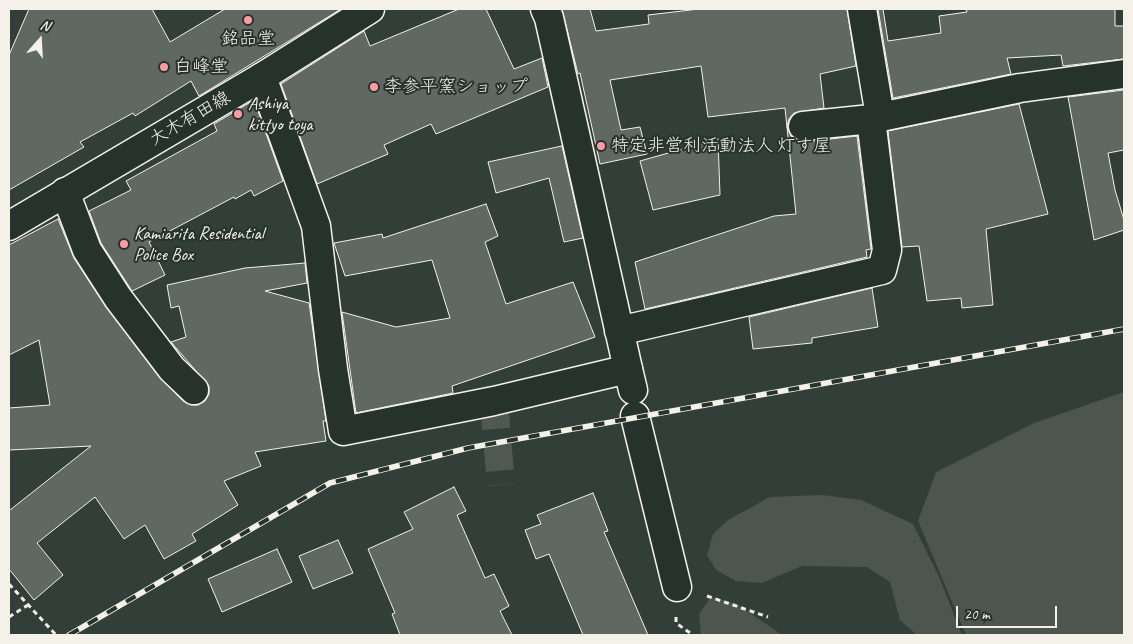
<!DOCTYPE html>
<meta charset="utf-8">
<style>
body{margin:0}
#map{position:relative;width:1133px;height:644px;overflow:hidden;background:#323e38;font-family:Caveat,sans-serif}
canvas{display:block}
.frame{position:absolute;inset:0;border:10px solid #f4f1e8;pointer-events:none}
.north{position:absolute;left:15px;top:15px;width:50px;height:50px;-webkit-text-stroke:4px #26332d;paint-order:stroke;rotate:19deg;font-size:14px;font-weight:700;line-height:20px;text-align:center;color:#f4f1e8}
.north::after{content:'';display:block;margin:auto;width:18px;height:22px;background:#f4f1e8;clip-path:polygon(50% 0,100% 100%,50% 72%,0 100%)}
.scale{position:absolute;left:956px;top:606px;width:101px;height:22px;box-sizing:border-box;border:2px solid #f4f1e8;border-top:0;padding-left:6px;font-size:15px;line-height:18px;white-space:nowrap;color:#f4f1e8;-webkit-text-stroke:4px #26332d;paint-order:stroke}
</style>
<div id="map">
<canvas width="1133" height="644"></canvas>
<div class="frame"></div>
<div class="north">N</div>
<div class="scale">20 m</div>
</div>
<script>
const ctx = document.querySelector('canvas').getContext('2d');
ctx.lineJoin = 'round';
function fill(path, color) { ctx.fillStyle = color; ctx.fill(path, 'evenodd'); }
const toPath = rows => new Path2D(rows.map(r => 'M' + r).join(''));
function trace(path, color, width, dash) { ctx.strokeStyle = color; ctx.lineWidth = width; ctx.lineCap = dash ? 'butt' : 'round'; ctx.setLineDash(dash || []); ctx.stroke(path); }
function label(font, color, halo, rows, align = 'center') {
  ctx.font = font + ' Caveat,"Klee One",sans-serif'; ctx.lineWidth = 4; ctx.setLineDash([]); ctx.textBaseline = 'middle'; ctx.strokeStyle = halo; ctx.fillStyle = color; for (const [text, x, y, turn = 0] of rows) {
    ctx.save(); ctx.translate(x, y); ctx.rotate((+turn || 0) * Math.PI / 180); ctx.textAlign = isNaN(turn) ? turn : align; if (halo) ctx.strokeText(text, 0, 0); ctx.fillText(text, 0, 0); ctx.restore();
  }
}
fill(toPath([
 [1124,392,1124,635,966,635,918,521,936,472,1034,423],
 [822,495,861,500,913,524,940,579,962,635,917,635,900,620,890,582,867,567,802,566,762,583,736,581,716,570,707,555,713,534,728,520,770,497],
 [711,597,737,604,782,635,701,635,699,614]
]), '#4c564f');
const building = toPath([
 [29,9,152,9,170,42,225,9,341,9,199,96,191,81,135,116,133,113,80,142,84,147,9,190,9,55,29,9],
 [459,9,486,9,514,69,542,58,548,87,436,134,431,124,384,145,388,154,317,184,281,84,364,31,370,46,459,9],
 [562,9,590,9,596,31,649,24,648,15,699,9,847,9,856,66,820,74,824,108,794,113,789,119,787,127,791,136,797,140,804,142,857,136,871,249,866,250,867,257,645,309,635,262,774,216,796,214,785,108,708,117,701,66,610,80,621,130,640,127,647,154,600,164,580,73,578,74,562,9],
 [878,9,883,9,888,41,941,33,939,16,967,12,966,9,1115,9,1115,26,1124,26,1124,59,1063,66,1061,55,1007,58,1011,74,893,98,878,9],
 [1124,90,1124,150,1108,153,1115,190,1124,220,1124,230,1094,240,1068,97,1124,90],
 [254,100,283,181,254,196,251,190,235,199,234,197,149,242,165,275,132,291,101,243,89,211,131,190,126,181,217,131,214,124,254,100],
 [1019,104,1048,214,986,229,993,305,962,308,961,298,927,301,919,246,902,247,888,131,1019,104],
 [718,139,720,195,653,210,640,161,718,139],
 [562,146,583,238,564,242,549,178,496,193,488,162,562,146],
 [486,204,498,236,485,242,506,304,573,282,595,337,452,386,453,393,356,413,342,312,396,327,450,318,432,260,345,276,334,243,382,234,383,238,486,204],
 [58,219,74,258,106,307,160,378,183,401,191,405,198,405,205,401,209,394,209,386,171,342,186,337,179,306,171,308,167,285,245,268,305,263,307,283,265,291,309,303,326,421,323,421,326,441,255,452,261,466,224,481,238,505,192,534,196,541,164,559,145,525,124,539,95,497,37,543,63,575,34,600,9,569,9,509,10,510,91,446,9,450,9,408,50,405,39,340,9,355,9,245,58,219],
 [872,288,878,327,812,338,812,343,753,349,749,317,872,288],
 [454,487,466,511,457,515,485,578,494,574,509,606,500,611,512,635,400,635,392,614,395,613,368,549,413,529,404,512,454,487],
 [593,493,608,531,604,532,648,635,583,635,549,554,536,559,525,530,541,524,537,515,593,493],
 [338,540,353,573,313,589,299,556,338,540],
 [277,549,292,582,222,612,208,579,277,549]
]);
fill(building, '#5f6861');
trace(building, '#f4f1e8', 1);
trace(toPath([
 [494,401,501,485]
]), '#4f5952', 28, [28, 14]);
const pedestrian = toPath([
 [628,369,633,390],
 [635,416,677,587]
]);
const minor = toPath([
 [862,9,880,116],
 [262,77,316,226,333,369,343,431,494,401,628,369,549,18,545,9],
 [803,126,871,119,1020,88,1124,74],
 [65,192,87,250,118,298,172,369,194,390],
 [619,331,882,270,887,250,871,119]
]);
const secondary = toPath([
 [9,226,262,77,370,9]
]);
trace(pedestrian, '#f4f1e8', 31);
trace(minor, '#f4f1e8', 31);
trace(secondary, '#f4f1e8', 31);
trace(toPath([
 [9,584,56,635],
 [707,596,768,617],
 [9,617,28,605],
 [676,617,676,623,693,635]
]), '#f4f1e8', 3, [5, 4]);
trace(pedestrian, '#26332d', 28);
trace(minor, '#26332d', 28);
trace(secondary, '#26332d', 28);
const rail = toPath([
 [69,635,330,483,468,448,1124,329]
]);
trace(rail, '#f4f1e8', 5.5);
trace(rail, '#26332d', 4, [11]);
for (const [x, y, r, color] of [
 [248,20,5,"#ff9aa2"],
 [164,67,5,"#ff9aa2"],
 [374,87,5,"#ff9aa2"],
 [238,114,5,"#ff9aa2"],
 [601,146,5,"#ff9aa2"],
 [124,244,5,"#ff9aa2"]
]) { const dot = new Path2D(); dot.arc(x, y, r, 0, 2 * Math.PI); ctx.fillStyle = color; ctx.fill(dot); trace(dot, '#26332d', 2); }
label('18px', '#f4f1e8', '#26332d', [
 ["銘品堂",248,39,"center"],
 ["白峰堂",174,67],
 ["李参平窯ショップ",384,87],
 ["Ashiya",248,104],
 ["kittyo toya",248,125],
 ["特定非営利活動法人 灯す屋",611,146],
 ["Kamiarita Residential",134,234],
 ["Police Box",134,255]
], 'left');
label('18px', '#f4f1e8', '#26332d', [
 ["大木有田線",190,119,-30]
]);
</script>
